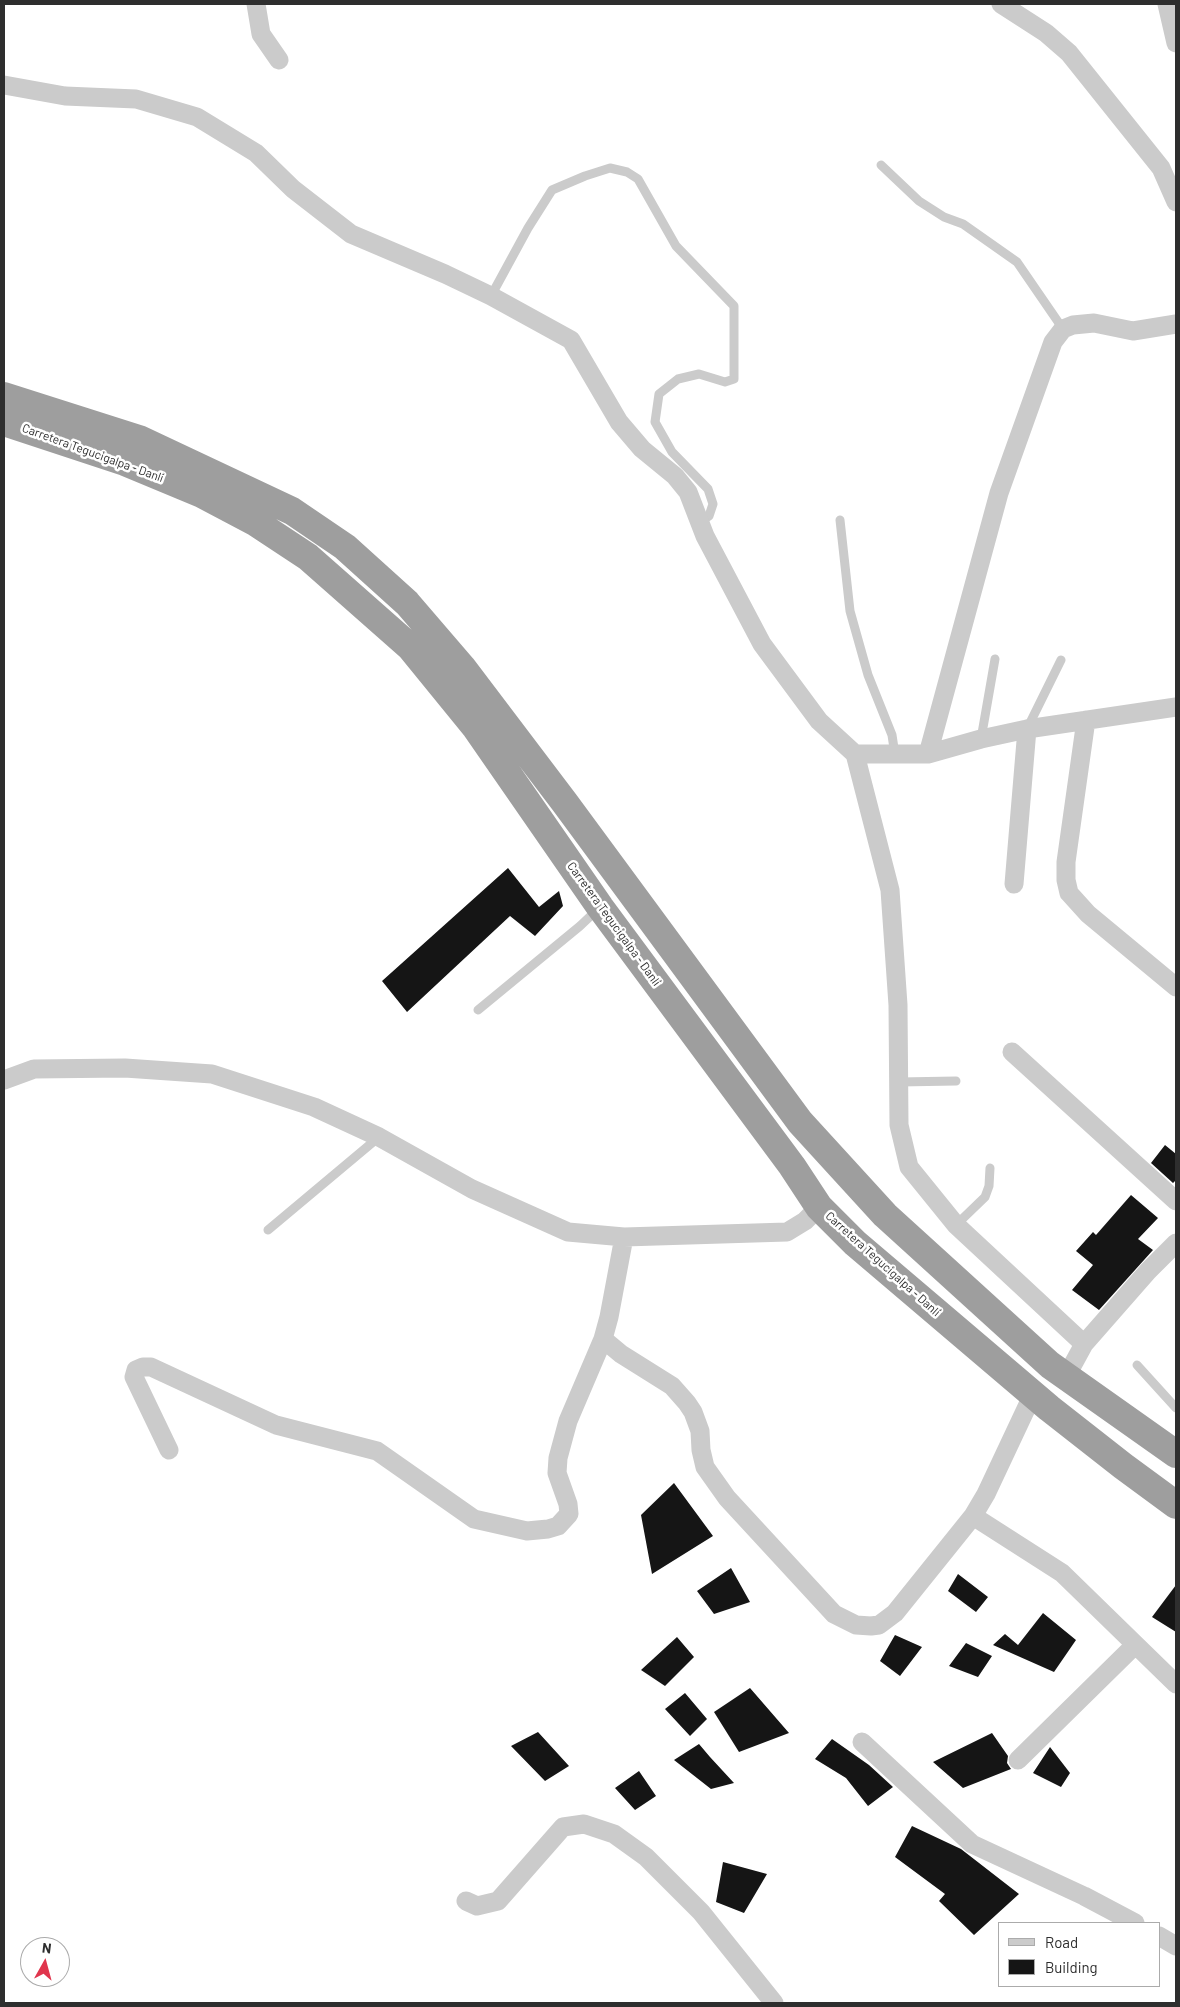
<!DOCTYPE html>
<style>
body{margin:0}
#map{position:relative;width:1180px;height:2007px;overflow:hidden;background:#fff;font-family:Barlow,sans-serif}
canvas{display:block}
.frame{position:absolute;inset:0;border:5px solid #2e2e2e;pointer-events:none}
.legend{position:absolute;left:998px;top:1922px;width:162px;height:65px;box-sizing:border-box;background:#fff;border:1px solid #ababab;margin:0;padding:6px 9px;list-style:none;font-size:15px;color:#2e2e2e}
.legend li{display:flex;align-items:center;gap:10px;height:25px}
.legend b{width:25px;border:1px solid #ababab}
.north{position:absolute;left:20px;top:1937px;width:50px;height:50px;box-sizing:border-box;background:#fff;border:1px solid #ababab;border-radius:50%;rotate:7deg;font-size:14px;font-weight:700;line-height:20px;text-align:center;color:#2e2e2e}
.north::after{content:'';display:block;margin:auto;width:18px;height:22px;background:#e0354d;clip-path:polygon(50% 0,100% 100%,50% 72%,0 100%)}
</style>
<div id="map">
<canvas width="1180" height="2007"></canvas>
<div class="frame"></div>
<ul class="legend">
<li><b style="height:6px;background:#cbcbcb"></b>Road</li>
<li><b style="height:14px;background:#151515"></b>Building</li>
</ul>
<div class="north">N</div>
</div>
<script>
const ctx = document.querySelector('canvas').getContext('2d');
ctx.lineJoin = 'round';
function fill(path, color) { ctx.fillStyle = color; ctx.fill(path, 'evenodd'); }
const toPath = rows => new Path2D(rows.map(r => 'M' + r).join(''));
function trace(path, color, width, dash) { ctx.strokeStyle = color; ctx.lineWidth = width; ctx.lineCap = dash ? 'butt' : 'round'; ctx.setLineDash(dash || []); ctx.stroke(path); }
function label(font, color, halo, rows, align = 'center') {
  ctx.font = font + ' Barlow,sans-serif'; ctx.lineWidth = 5; ctx.setLineDash([]); ctx.textBaseline = 'middle'; ctx.strokeStyle = halo; ctx.fillStyle = color; for (const [text, x, y, turn = 0] of rows) {
    ctx.save(); ctx.translate(x, y); ctx.rotate((+turn || 0) * Math.PI / 180); ctx.textAlign = isNaN(turn) ? turn : align; if (halo) ctx.strokeText(text, 0, 0); ctx.fillText(text, 0, 0); ctx.restore();
  }
}
fill(toPath([
 [508,868,539,907,559,891,563,906,535,936,510,916,407,1012,382,981],
 [1165,1145,1176,1154,1176,1180,1173,1183,1151,1163],
 [1131,1195,1158,1218,1138,1239,1153,1250,1099,1310,1072,1290,1093,1265,1076,1251,1093,1232,1096,1235],
 [674,1483,713,1536,652,1574,641,1515],
 [731,1568,750,1602,714,1614,697,1591],
 [958,1574,988,1597,976,1612,948,1591],
 [1176,1585,1176,1632,1152,1617],
 [1043,1613,1076,1640,1054,1672,993,1645,1005,1634,1018,1645],
 [895,1635,922,1647,900,1676,880,1661],
 [677,1637,694,1657,665,1686,641,1670],
 [966,1643,992,1656,978,1677,949,1666],
 [750,1688,789,1733,739,1752,714,1712],
 [685,1693,707,1719,690,1736,665,1709],
 [538,1732,569,1766,545,1781,511,1746],
 [992,1733,1008,1756,1007,1763,1011,1769,963,1788,933,1762],
 [832,1739,869,1765,893,1787,868,1806,846,1778,815,1759],
 [699,1744,710,1757,734,1783,711,1789,674,1760],
 [1050,1747,1070,1773,1061,1787,1033,1773],
 [639,1771,656,1796,635,1810,615,1788],
 [912,1826,961,1849,1019,1894,974,1935,939,1901,945,1894,895,1857],
 [723,1862,767,1874,744,1913,716,1902]
]), '#151515');
trace(toPath([
 [881,165,919,201,944,217,963,224,1017,262,1063,329],
 [491,296,528,228,552,190,585,176,610,168,627,172,638,179,676,246,734,306,734,379,725,382,699,374,678,379,659,394,655,422,672,452,708,489,713,504,709,516,700,522],
 [840,520,850,611,868,675,892,735,895,755],
 [1027,729,1061,660],
 [981,739,995,659],
 [478,1010,580,926,598,909],
 [899,1082,956,1081],
 [956,1225,985,1197,989,1186,990,1168],
 [268,1230,379,1137],
 [1137,1365,1176,1408]
]), '#cbcbcb', 9);
trace(toPath([
 [256,4,261,34,279,60],
 [1001,4,1046,33,1069,53,1161,168,1176,202],
 [1167,4,1176,43],
 [4,85,65,96,136,99,197,117,256,153,293,189,351,234,445,274,491,296,571,340,619,422,642,449,675,476,688,492,705,536,762,644,819,721,855,754,890,890,898,1005,899,1125,909,1167,956,1225,1084,1344],
 [1086,720,1066,862,1066,880,1069,893,1088,914,1176,987],
 [855,754,928,754,981,739,1027,729,1176,707],
 [928,754,999,493,1053,342,1063,329,1073,325,1094,323,1133,331,1176,324],
 [1014,884,1027,729],
 [1012,1052,1176,1201],
 [4,1080,34,1069,125,1068,212,1074,314,1107,379,1137,472,1189,568,1232,624,1237,787,1232,805,1221,819,1207],
 [603,1339,621,1354,672,1386,687,1403,693,1412,700,1431,701,1450,705,1467,727,1498,834,1614,856,1625,871,1626,879,1625,895,1613,973,1516,986,1494,1033,1394],
 [1066,1377,1084,1344,1148,1271,1176,1243],
 [169,1450,134,1377,136,1370,143,1367,151,1367,276,1425,377,1451,474,1519,527,1531,548,1529,558,1526,569,1514,568,1504,557,1473,558,1458,568,1421,603,1339,609,1317,624,1237],
 [973,1516,1062,1573,1176,1684],
 [862,1742,972,1844,1084,1896,1135,1923],
 [1018,1760,1135,1645],
 [466,1901,477,1906,498,1901,563,1827,584,1824,614,1834,646,1857,701,1912,774,2003],
 [1159,1936,1176,1946]
]), '#cbcbcb', 19);
trace(toPath([
 [4,396,139,439,292,511,345,547,407,603,462,667,565,803,800,1122,885,1215,1050,1365,1176,1454],
 [4,422,125,462,202,494,255,522,308,557,410,647,476,728,600,907,792,1166,819,1207,855,1243,1049,1408,1123,1466,1176,1505]
]), '#9e9e9e', 28);
label('12px', '#2e2e2e', '#fff', [
 ["Carretera Tegucigalpa - Danli",93,453,20],
 ["Carretera Tegucigalpa - Danli",614,924,54],
 ["Carretera Tegucigalpa - Danli",883,1264,42]
]);
</script>
